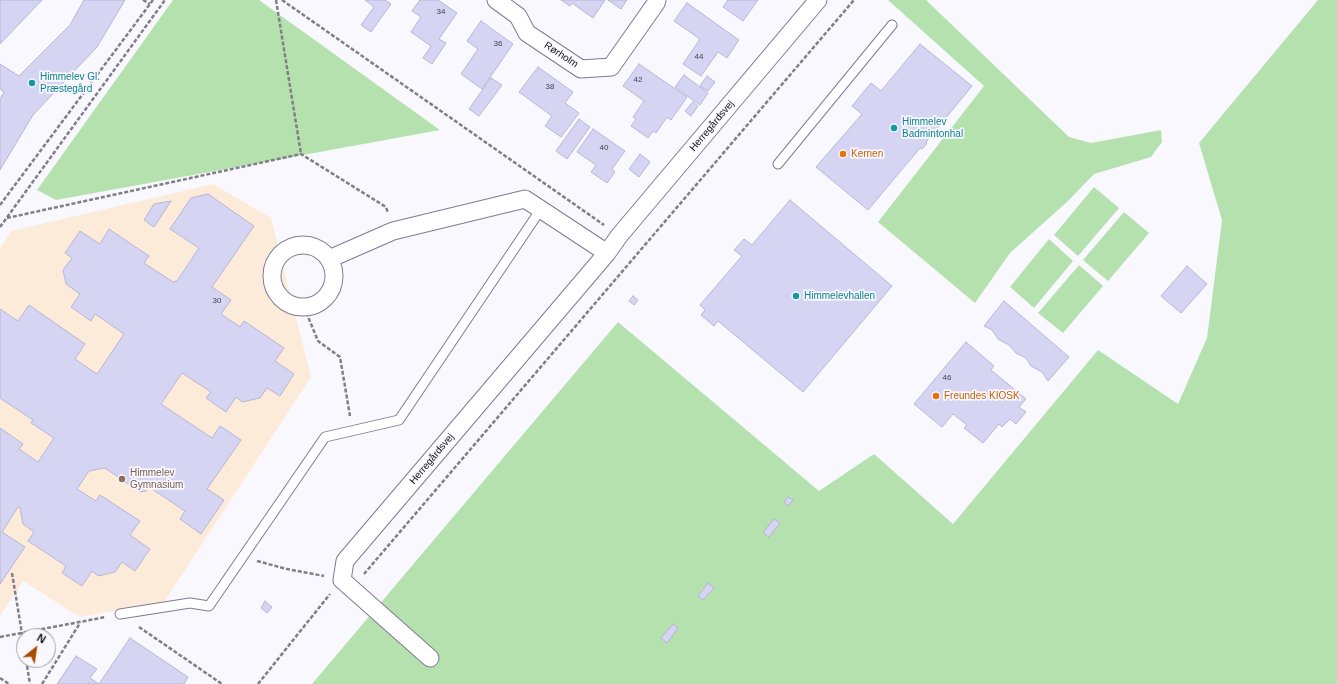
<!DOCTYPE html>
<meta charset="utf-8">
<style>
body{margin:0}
#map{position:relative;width:1337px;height:684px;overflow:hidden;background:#f9f8fe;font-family:Helvetica,sans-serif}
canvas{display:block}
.north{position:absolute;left:16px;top:628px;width:40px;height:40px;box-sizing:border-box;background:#f9f8fe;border:1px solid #9d9ca3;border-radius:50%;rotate:30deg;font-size:11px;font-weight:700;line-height:16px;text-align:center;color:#14111b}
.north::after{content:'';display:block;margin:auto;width:14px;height:18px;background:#aa4b00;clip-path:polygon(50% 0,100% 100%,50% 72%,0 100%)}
</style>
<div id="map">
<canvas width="1337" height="684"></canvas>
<div class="north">N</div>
</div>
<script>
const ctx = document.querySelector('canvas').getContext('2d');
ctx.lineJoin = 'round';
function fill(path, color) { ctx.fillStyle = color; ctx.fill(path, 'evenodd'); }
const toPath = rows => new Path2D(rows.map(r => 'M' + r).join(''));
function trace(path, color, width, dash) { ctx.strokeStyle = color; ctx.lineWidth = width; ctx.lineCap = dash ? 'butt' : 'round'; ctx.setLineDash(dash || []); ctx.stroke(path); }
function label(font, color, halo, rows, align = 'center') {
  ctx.font = font + ' Helvetica,sans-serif'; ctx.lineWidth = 3.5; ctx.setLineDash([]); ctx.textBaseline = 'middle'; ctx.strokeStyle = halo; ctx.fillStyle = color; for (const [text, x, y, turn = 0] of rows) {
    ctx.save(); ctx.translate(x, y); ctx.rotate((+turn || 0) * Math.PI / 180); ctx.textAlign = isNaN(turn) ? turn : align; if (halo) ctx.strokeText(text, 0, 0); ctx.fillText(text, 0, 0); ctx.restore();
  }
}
fill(toPath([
 [213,184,271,218,311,377,164,602,80,617,23,581,0,616,0,248,11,231]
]), '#fdebda');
fill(toPath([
 [173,0,259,0,440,130,56,200,37,190],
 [888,0,926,0,1069,137,1091,143,1161,130,1162,142,1151,157,1094,174,1068,201,1010,253,975,303,878,222,984,86],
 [1318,0,1337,0,1337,684,312,684,618,322,819,491,874,454,953,524,1098,350,1178,404,1207,338,1222,220,1199,143],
 [1094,187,1119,208,1078,256,1054,235],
 [1124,212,1149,233,1108,281,1083,260],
 [1049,239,1073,261,1034,308,1010,287],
 [1079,265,1103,286,1063,333,1038,313]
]), '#b5e1ae');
const building = toPath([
 [0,0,42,0,0,44,0,0],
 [84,0,125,0,97,47,33,115,0,170,0,99,4,92,0,89,0,64,19,76,70,25,84,0],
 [365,0,385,0,391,4,371,32,361,25,374,7,365,0],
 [420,0,438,0,457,13,439,39,446,43,432,64,423,58,431,46,411,32,421,17,412,11,420,0],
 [561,0,605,0,593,18,572,3,570,6,561,0],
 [608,0,627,0,621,9,608,0],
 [728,0,758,0,743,21,723,7,728,0],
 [687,3,739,40,727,58,718,52,701,76,683,64,700,39,674,21,687,3],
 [481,21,513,44,482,89,461,74,478,49,467,41,481,21],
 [920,44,972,86,926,142,927,143,922,149,920,148,868,210,816,167,862,114,852,106,871,83,881,91,920,44],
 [639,64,687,97,671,120,667,117,656,133,653,131,648,138,631,126,636,119,633,117,644,101,623,86,639,64],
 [538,67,573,92,565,103,579,113,561,137,545,126,552,116,519,92,538,67],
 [684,75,708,93,700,105,675,87,684,75],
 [707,76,715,82,708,91,700,86,707,76],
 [491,78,502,85,479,116,469,109,491,78],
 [693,102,698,106,691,116,685,111,693,102],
 [579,119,590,127,567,159,556,151,579,119],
 [593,129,625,151,612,169,615,172,607,183,591,172,596,165,577,152,593,129],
 [640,154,650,162,639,177,629,169,640,154],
 [208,194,254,226,212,287,231,300,221,314,240,327,244,321,284,348,275,361,294,374,280,396,267,388,260,398,242,402,236,397,226,412,206,398,211,392,182,373,161,404,212,438,220,426,241,440,207,489,224,500,201,534,180,519,185,511,149,487,146,491,140,492,105,468,89,471,77,489,96,501,100,495,140,521,130,535,150,549,135,571,122,562,115,572,98,576,92,571,82,586,62,573,66,566,28,541,34,532,23,524,20,508,18,507,2,532,25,547,0,584,0,428,23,444,19,449,38,462,54,438,31,423,33,420,0,398,0,309,18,321,29,305,85,344,75,359,97,374,124,334,95,314,91,321,71,307,80,294,66,284,63,270,72,258,65,253,80,231,100,244,109,229,149,256,144,263,173,282,177,281,199,248,170,229,191,198,208,194],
 [790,200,892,286,803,392,718,321,714,326,701,315,705,310,700,305,742,256,734,250,744,239,752,245,790,200],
 [171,201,154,227,144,220,154,204,171,201],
 [1187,266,1207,284,1181,313,1161,296,1187,266],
 [633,296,638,300,634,305,629,301,633,296],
 [1004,301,1069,357,1048,381,1042,372,1031,366,1026,358,1016,353,1009,345,998,339,992,330,984,326,1004,301],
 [966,342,994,366,991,370,1026,399,1019,407,1026,412,1016,424,1010,419,1002,427,999,424,983,443,964,428,967,425,953,414,942,427,914,404,966,342],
 [788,497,793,500,788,506,784,502,788,497],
 [774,519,780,523,769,537,763,533,774,519],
 [708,583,714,588,703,600,698,596,708,583],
 [265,601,272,607,267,613,261,608,265,601],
 [673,624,678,628,667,643,661,638,673,624],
 [130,638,188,677,184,684,99,684,130,638],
 [76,656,97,669,90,678,99,684,57,684,76,656]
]);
fill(building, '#d5d4f3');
trace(building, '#b8b6d5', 1);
const service = toPath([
 [778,164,892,25],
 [120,614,190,603,209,606,325,437,399,420,541,209]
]);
const minor = toPath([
 [496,0,518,16,527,33,581,69,611,67,656,3,657,0],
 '272 276a31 31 0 1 1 62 0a31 31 0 1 1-62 0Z',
 [329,259,393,231,525,199,607,253],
 [430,658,342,580,345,561,607,253,619,236,818,0]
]);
trace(service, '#827a96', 11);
trace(minor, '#827a96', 19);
trace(toPath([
 [143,0,150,4],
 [276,0,301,154],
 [282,0,604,225],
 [0,205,153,0],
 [7,218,301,154,386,207,388,213],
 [0,227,165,0],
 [304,307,318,341,340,357,350,416],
 [257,561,287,569,324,576],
 [12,573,24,646],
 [364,574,854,0],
 [139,627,222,684],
 [0,637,106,617],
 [26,660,30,684],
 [0,678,9,684],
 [42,684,80,623],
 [258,684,330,594]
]), '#807e86', 2.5, [4, 2]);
trace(service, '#fff', 9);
trace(minor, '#fff', 17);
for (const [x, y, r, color] of [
 [32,83,4,"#0f9aa8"],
 [894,128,4,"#0f9aa8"],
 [843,154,4,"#e8710a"],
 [796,296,4,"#0f9aa8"],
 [936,396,4,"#e8710a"],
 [122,479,4,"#8d6e63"]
]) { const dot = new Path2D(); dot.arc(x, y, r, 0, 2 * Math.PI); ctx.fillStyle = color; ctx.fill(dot); trace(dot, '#f9f8fe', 1.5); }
label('8px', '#444251', null, [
 ["34",441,12],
 ["36",498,44],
 ["44",699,57],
 ["42",638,80],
 ["38",550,87],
 ["40",604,148],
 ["30",217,301],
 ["46",947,378]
]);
label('10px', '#14111b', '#f9f8fe', [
 ["Rørholm",561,55,33],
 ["Herregårdsvej",712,126,-50],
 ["Herregårdsvej",432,459,-50]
]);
label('10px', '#0d838f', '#f9f8fe', [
 ["Himmelev Gl.",40,77],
 ["Præstegård",40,89],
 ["Himmelev",902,122],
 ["Badmintonhal",902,134],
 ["Himmelevhallen",804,296]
], 'left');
label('10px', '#c56008', '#f9f8fe', [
 ["Kernen",851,154],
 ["Freundes KIOSK",944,396]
], 'left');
label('10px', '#785e54', '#f9f8fe', [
 ["Himmelev",130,473],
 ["Gymnasium",130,485]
], 'left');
</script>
